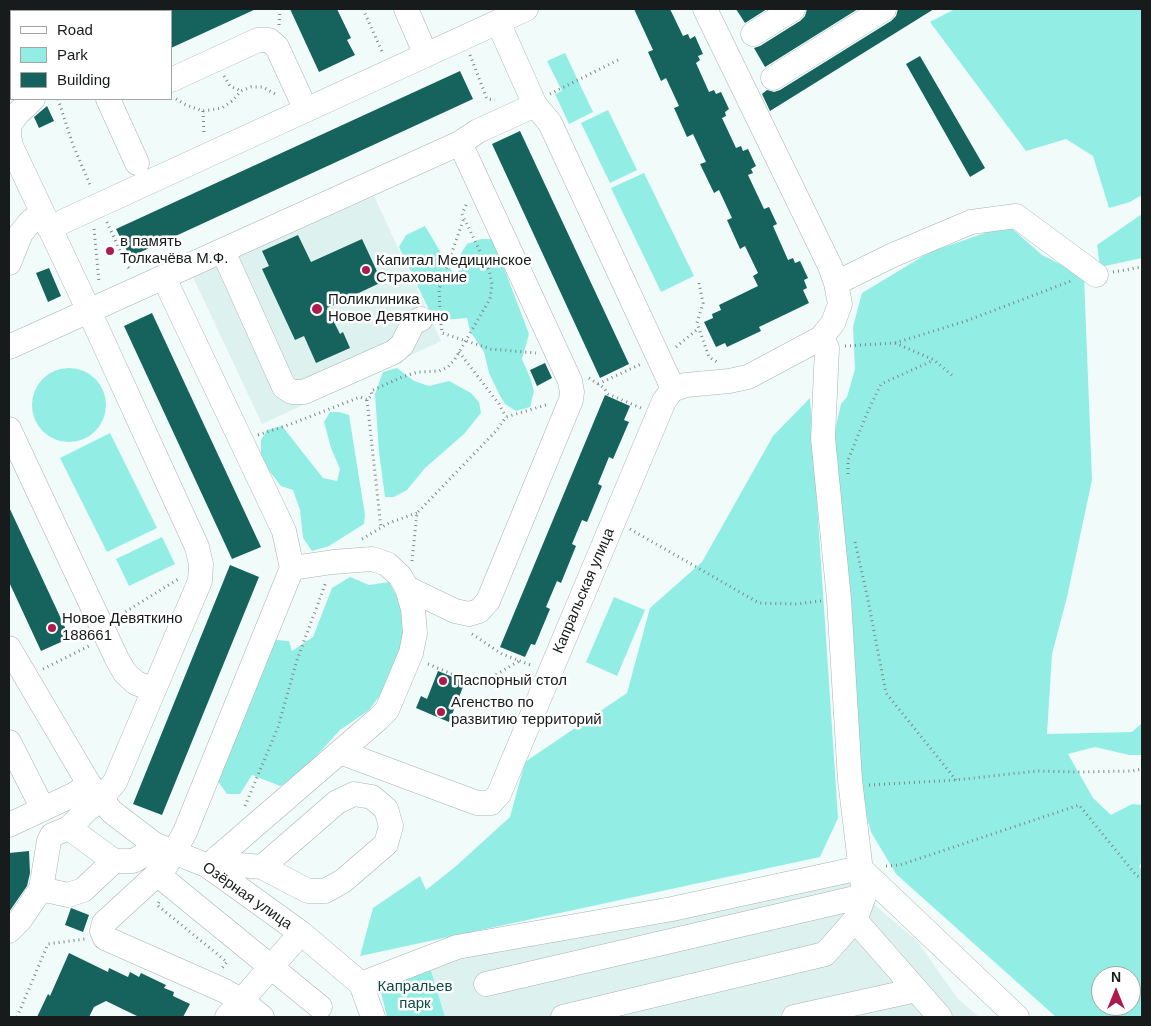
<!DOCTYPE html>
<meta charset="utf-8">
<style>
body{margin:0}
#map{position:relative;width:1151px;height:1026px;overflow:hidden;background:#f0fbfa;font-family:Helvetica,sans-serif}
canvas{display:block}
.frame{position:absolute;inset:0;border:10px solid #181b1b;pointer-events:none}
.legend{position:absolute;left:10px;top:10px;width:162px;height:90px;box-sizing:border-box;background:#fff;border:1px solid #a3a4a4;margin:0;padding:6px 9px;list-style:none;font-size:15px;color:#181b1b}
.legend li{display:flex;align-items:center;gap:10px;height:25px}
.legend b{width:25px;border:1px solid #a3a4a4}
.north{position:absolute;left:1091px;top:966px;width:50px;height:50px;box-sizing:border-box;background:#fff;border:1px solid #a3a4a4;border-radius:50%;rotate:0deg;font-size:14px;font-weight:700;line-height:20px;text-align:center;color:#181b1b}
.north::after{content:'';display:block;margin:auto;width:18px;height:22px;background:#ad1b4d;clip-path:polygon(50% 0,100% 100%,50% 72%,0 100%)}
</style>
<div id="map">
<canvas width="1151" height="1026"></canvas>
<div class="frame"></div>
<ul class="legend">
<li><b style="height:6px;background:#fff"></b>Road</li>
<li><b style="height:14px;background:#92eee5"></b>Park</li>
<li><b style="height:14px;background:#16635d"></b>Building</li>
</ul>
<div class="north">N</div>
</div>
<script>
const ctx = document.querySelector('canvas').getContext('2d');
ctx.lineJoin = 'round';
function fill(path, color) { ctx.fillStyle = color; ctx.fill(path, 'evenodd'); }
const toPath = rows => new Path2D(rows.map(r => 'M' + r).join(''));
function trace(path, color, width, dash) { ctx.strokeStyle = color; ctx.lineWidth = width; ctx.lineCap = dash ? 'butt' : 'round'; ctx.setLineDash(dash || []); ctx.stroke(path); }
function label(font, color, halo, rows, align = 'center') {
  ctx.font = font + ' Helvetica,sans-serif'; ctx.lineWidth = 5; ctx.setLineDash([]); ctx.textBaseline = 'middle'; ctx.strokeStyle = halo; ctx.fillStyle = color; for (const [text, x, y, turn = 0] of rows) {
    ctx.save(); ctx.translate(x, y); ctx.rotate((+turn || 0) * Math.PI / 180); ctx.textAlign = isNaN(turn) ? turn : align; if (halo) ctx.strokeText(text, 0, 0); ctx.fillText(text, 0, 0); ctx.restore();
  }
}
fill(toPath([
 [374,196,441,341,262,424,193,277],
 [845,878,864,896,917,941,958,999,979,1017,445,1017,429,964]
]), '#ddf1ee');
fill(toPath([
 [955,9,1142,9,1142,195,1130,202,1109,208,1093,156,1066,139,1026,151,930,22],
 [565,53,593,112,569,124,555,94,562,91,547,61],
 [608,110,637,170,610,183,581,123],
 [644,173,694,276,661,292,611,188],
 [1142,214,1142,258,1100,267,1097,245],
 [1008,225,1042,255,1084,276,1092,480,1067,597,1052,654,1047,734,1132,732,1142,723,1142,755,1129,755,1095,747,1068,754,1093,798,1111,815,1132,804,1142,805,1142,861,1139,867,1142,869,1142,1017,1056,1017,896,874,871,832,858,786,833,439,841,404,847,397,855,369,853,327,862,293,930,252],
 [1101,976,1131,976,1131,1006,1101,1006],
 [425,226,459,283,458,258,467,244,481,239,493,239,529,334,522,359,531,380,534,391,530,407,516,411,505,404,498,392,489,373,484,352,470,331,467,318,444,320,432,316,399,247,406,235],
 [397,368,414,381,429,386,449,381,471,393,479,402,481,413,464,434,425,468,407,490,394,497,385,497,379,452,375,394,383,372],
 '32 405a37 37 0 1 1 74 0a37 37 0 1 1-74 0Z',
 [810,398,838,818,820,857,360,956,373,908,420,876,426,890,455,867,510,817,525,762,627,693,650,608,702,562,773,436],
 [330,412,339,412,349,415,365,515,364,524,329,546,312,551,303,538,300,510,293,490,281,486,270,472,261,456,261,440,267,430,282,426,323,478,337,481,340,469,331,448,324,422],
 [110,433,157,528,107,552,60,458],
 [162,537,175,564,129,586,116,559],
 [350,577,369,585,389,582,402,606,407,630,390,682,369,710,340,730,298,776,280,786,252,775,240,794,227,794,217,780,265,656,276,640,289,641,292,651,313,637,332,588],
 [614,597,645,610,617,676,586,662],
 [429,964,445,1017,387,1017,380,988]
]), '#92eee5');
fill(toPath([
 [171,9,256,9,171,48],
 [290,9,337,9,351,38,347,40,355,55,319,72],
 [634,9,670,9,683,36,688,34,690,39,695,36,703,54,698,56,700,60,696,63,709,92,714,90,716,94,721,92,729,109,725,112,726,116,722,118,736,148,741,146,743,151,748,149,756,166,751,169,753,173,748,175,764,209,769,207,777,224,773,226,788,260,793,258,795,263,800,261,808,278,804,280,807,288,803,290,809,303,759,327,761,331,727,347,725,343,716,347,704,322,713,318,712,314,721,310,719,305,758,286,753,276,758,273,745,246,740,249,727,220,732,218,719,190,714,193,700,164,706,162,693,134,687,137,674,108,679,106,666,78,661,81,648,52,653,50],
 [736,9,767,9,745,23],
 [807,9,858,9,765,67,754,48,760,46,800,21,805,16],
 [898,9,934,9,770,111,762,94,767,90,774,92,780,90,891,21,896,16],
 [920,56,985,168,970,177,906,64],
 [460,71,473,99,130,257,116,229],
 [47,106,54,121,39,128,34,117],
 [520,131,629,364,600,378,492,144],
 [298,235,311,262,362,239,382,282,327,308,340,334,343,332,350,348,316,363,304,336,295,340,262,269,269,266,262,251],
 [49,268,61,296,48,302,36,273],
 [152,313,261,547,232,559,124,326],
 [545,363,552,378,537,386,530,370],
 [605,395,630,406,624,420,629,422,613,459,609,457,598,484,602,486,587,522,582,520,572,544,576,546,561,583,557,581,546,607,550,609,535,645,531,644,525,657,500,647],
 [9,507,70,638,41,651,9,582],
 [230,565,259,577,162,815,133,804],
 [438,671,465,682,449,722,416,708,421,696,427,699],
 [29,851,30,873,27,886,9,912,9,853],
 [71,908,89,915,83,932,65,925],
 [69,953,108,972,109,968,128,977,130,972,139,977,141,973,166,985,164,988,174,992,173,996,190,1004,183,1017,139,1017,106,1001,94,1007,89,1017,37,1017,48,994,50,996]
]), '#16635d');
const minor = toPath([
 [406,9,426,55],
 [9,11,11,14],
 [74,11,79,9],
 [498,22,535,105,550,123,669,380,672,390],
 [753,34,793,9],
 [773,78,884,9],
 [171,80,258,40,269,40,277,47,306,110],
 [108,99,137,163],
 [9,133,10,124,18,113,33,99],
 [9,136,11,146,89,311,197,547,201,564,200,581,115,782,100,800,88,809,69,828,52,835,49,841,41,889,20,920,9,931],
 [49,228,526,9],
 [223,251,284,387,292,392,304,392,394,352,402,345,413,323,421,319],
 [9,263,21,233,31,221,42,214],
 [164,278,284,531,292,568,185,832,174,852,165,867,104,923,102,931,105,938,225,991,242,1001,262,1017],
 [836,283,893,255,971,222,1016,216,1096,275],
 [821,338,827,348,823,438,839,599,850,780,864,896,855,920,940,1017],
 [9,347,460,143,478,131,535,105],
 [672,390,686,385,729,381,748,377,821,338,833,323,840,304,836,283,830,266,705,9],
 [9,429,117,659,125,673,136,683,154,690],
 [407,588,455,611,469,614,479,611,488,601,571,400,572,392,570,381,460,143],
 [9,648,89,784,112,812,154,844,208,866,301,933,361,984,373,1017],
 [9,742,43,809],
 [340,752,477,803,491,803,499,794,664,401,672,390],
 [9,825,75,794,89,784],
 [69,828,114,861],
 [217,858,229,864,262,867,308,891,325,891,343,881,386,844,391,826,386,809,372,797,354,794,337,802,262,867],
 [208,866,378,719,387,710,411,653,415,633,413,609,407,588,400,576,387,564,372,559,333,562,292,568],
 [157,874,320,1007],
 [41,889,68,895,83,890,114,861,133,861,146,854,154,844],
 [361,984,457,947,672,909,860,868,1017,1017],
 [486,984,864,896],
 [227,1017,301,933],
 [563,1017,825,954,855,920],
 [794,1017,907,992,904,976]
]);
trace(minor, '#a9b3b1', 25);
trace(toPath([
 [363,9,383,54],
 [279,25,280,9],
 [470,55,487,99,495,100],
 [224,76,230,86,241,91],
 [550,94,618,60],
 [58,99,73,145,91,187],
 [176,99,186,105,203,111,222,108,232,101,241,91,251,87,263,87,275,94],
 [203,111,204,135],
 [107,222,127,266,131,270],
 [94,229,99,282],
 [1113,272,1142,267],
 [699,283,703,303,697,323,709,357,717,362],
 [440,312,439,289,464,218],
 [441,324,442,333,491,349,536,353],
 [895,343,934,360,954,377],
 [845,346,895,343,966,321,1071,281],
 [676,347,699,328],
 [459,352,499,404,506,417],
 [589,378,604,388,608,394,641,408],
 [598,384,641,364],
 [367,400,381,528],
 [258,435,291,424,360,397,367,400,372,395,371,391,402,377,418,372,439,371,448,367,455,359,490,299,492,284,489,270,462,214,467,203],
 [848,474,848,460,868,411,881,384,934,360],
 [630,529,759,603,797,604,821,601],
 [362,539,389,523,417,513],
 [855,542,867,595,886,693,956,780],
 [412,561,417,513,496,431,506,417,549,404],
 [117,617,180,578],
 [472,634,502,654,533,666],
 [428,664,478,685,519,661],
 [43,669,91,645],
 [869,785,956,780,1037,771,1078,772,1132,771,1142,769],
 [245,806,278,727,297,660,326,582],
 [886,866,900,865,1079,805,1136,875,1142,879],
 [159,902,157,905,227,962,222,968],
 [17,1017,48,944,85,939]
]), '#808786', 3, [1, 4]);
trace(minor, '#fff', 24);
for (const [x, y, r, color] of [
 [110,251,5,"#ad1b4d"],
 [366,270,5,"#ad1b4d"],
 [317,309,6,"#ad1b4d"],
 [52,628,5,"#ad1b4d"],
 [443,681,5,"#ad1b4d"],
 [441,712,5,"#ad1b4d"]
]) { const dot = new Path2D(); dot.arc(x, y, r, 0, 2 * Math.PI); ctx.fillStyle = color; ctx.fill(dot); trace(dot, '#fff', 2); }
label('15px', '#181b1b', '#fff', [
 ["в память",120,242],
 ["Толкачёва М.Ф.",120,259],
 ["Капитал Медицинское",376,261],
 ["Страхование",376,278],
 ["Поликлиника",328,300],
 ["Новое Девяткино",328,317],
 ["Новое Девяткино",62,619],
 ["188661",62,636],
 ["Паспорный стол",453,681],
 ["Агенство по",451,703],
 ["развитию территорий",451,720]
], 'left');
label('15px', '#181b1b', '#fff', [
 ["Капральская улица",584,591,-67],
 ["Озёрная улица",247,896,35]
]);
label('15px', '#0e4b47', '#fff', [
 ["Капральев",415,987],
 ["парк",415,1004]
]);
</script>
